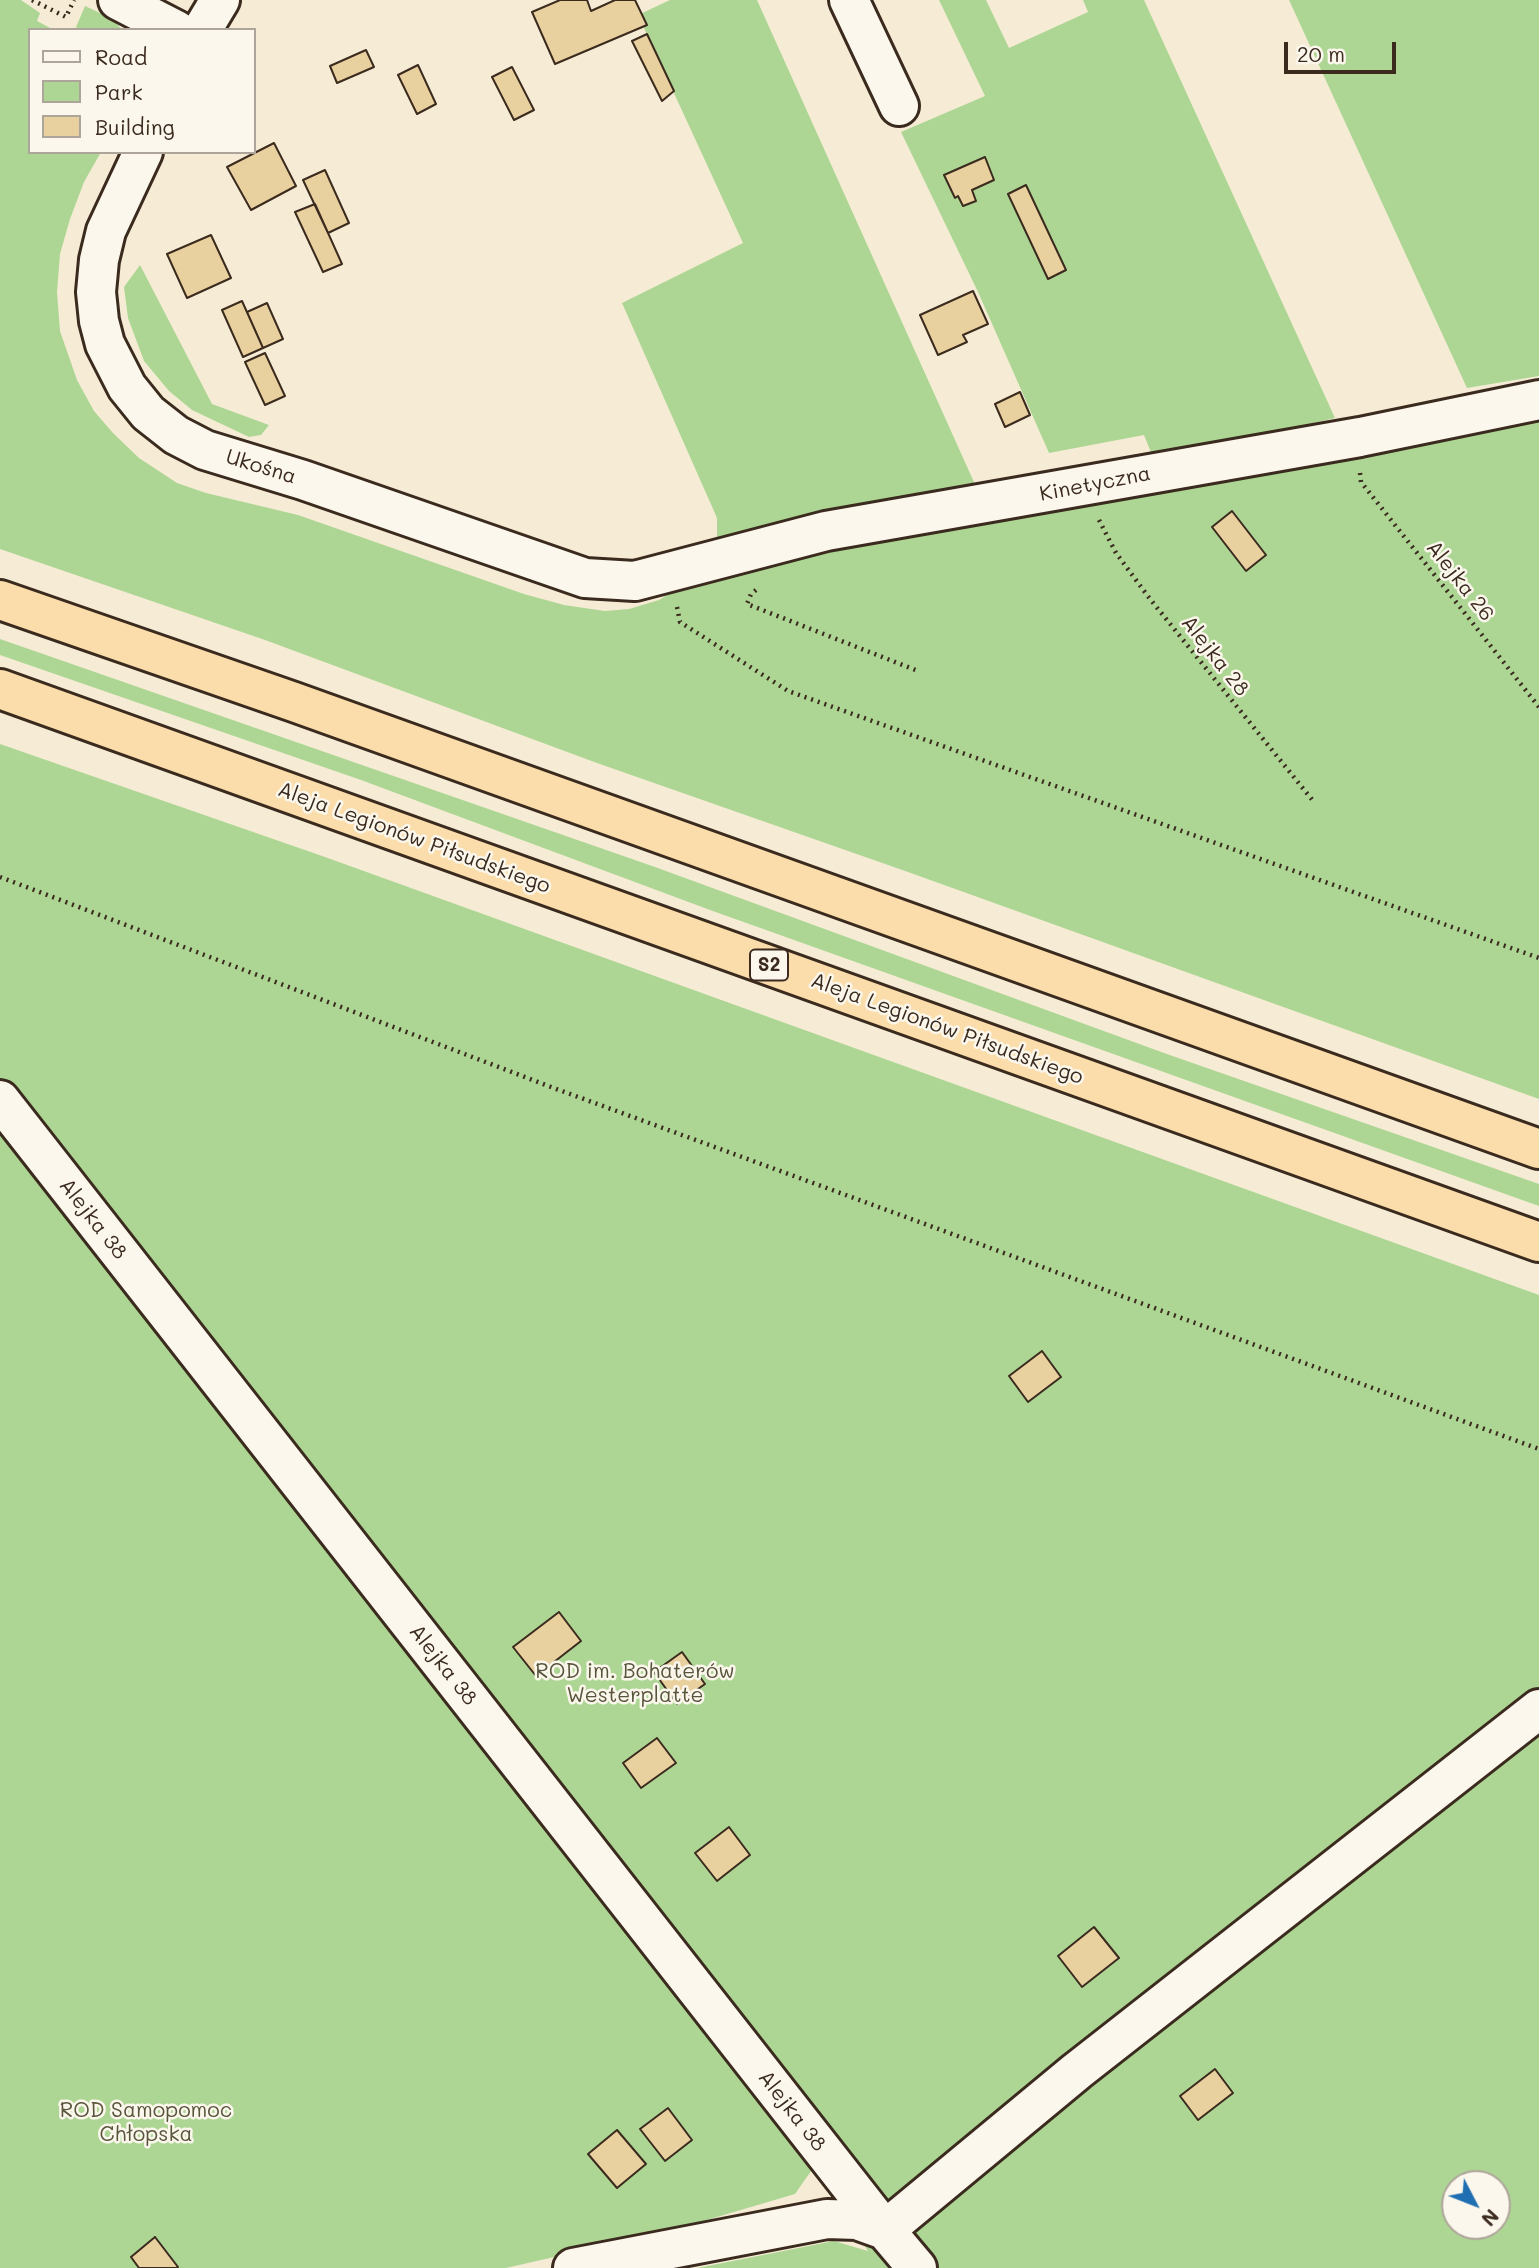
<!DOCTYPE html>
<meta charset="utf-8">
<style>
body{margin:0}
#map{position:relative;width:1539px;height:2268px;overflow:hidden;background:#f6ecd5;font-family:Mali,sans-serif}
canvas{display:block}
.legend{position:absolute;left:28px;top:28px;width:228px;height:126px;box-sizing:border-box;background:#fbf7ec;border:2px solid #aea59a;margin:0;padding:9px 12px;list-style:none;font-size:21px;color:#3b2a1e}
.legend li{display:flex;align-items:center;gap:14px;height:35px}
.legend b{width:35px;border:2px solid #aea59a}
.north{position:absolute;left:1441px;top:2170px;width:70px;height:70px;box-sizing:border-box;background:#fbf7ec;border:2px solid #aea59a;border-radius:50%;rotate:132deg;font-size:19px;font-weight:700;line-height:28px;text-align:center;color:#3b2a1e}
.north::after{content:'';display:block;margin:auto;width:24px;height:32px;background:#1f6fb2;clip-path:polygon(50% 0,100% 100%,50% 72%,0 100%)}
.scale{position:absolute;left:1284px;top:42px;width:112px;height:32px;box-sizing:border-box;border:4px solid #3b2a1e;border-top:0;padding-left:9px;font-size:21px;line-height:24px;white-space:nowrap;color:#3b2a1e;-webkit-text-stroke:5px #fbf7ec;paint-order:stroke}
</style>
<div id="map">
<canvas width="1539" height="2268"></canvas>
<ul class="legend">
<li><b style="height:9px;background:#fbf7ec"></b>Road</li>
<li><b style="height:19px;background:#add694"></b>Park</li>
<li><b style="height:19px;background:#e9d19f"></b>Building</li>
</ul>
<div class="north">N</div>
<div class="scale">20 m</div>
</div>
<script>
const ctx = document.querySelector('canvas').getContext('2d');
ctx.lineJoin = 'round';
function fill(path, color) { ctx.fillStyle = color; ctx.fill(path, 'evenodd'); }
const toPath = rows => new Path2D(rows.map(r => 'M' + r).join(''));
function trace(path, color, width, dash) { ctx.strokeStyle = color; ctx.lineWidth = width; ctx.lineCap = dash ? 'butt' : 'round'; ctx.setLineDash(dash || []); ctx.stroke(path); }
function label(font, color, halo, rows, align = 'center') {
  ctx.font = font + ' Mali,sans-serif'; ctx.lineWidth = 5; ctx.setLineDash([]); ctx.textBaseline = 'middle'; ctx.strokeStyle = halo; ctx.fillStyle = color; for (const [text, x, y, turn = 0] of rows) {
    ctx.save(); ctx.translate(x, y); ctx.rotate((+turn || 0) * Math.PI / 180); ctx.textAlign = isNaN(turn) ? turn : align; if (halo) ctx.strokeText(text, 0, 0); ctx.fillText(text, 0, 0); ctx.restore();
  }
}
fill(toPath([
 [0,0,21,0,40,13,37,21,54,30,30,30,30,152,101,152,84,182,70,219,60,254,57,292,60,331,77,380,94,411,113,433,139,458,177,483,206,493,298,515,524,594,564,605,605,611,629,609,659,600,683,585,748,566,919,529,1539,412,1539,1099,908,872,597,763,265,640,0,549],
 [670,0,757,0,978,491,717,541,717,518,622,303,743,243,638,15],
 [939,0,986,0,1009,48,1088,12,1083,0,1144,0,1335,418,1154,460,1144,435,1049,453,978,292,901,132,985,96],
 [1289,0,1539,0,1539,376,1467,388],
 [85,6,113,19,122,30,79,30,76,27],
 [140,265,212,404,269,425,261,435,249,437,192,410,169,391,144,361,128,318,124,287],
 [0,639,655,867,1164,1053,1539,1184,1539,1206,710,910,361,780,0,655],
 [0,744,325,857,1539,1295,1539,2268,697,2268,834,2241,868,2251,816,2164,795,2194,673,2230,506,2268,0,2268],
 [1455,2184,1497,2184,1497,2226,1455,2226]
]), '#add694');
const building = toPath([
 [560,0,587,0,591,11,615,0,635,0,647,25,555,64,532,12,560,0],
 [647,34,674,91,662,101,632,41,647,34],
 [366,50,374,67,337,83,330,66,366,50],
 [418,65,436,104,417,114,398,75,418,65],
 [512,67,534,110,514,120,492,77,512,67],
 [274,143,296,186,251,210,227,167,274,143],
 [985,157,994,180,972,190,976,201,963,206,958,196,955,198,944,175,985,157],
 [325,170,349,223,328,233,303,180,325,170],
 [1026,185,1066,270,1048,279,1008,194,1026,185],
 [315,204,342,264,323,272,295,212,315,204],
 [211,235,231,278,187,298,167,254,211,235],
 [973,291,988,324,963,335,967,342,938,355,920,315,973,291],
 [242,301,263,348,243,357,222,310,242,301],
 [267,303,283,339,263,348,247,312,267,303],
 [265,353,285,396,265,405,245,362,265,353],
 [1020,392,1030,415,1005,427,995,404,1020,392],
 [1232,511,1266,555,1246,571,1212,527,1232,511],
 [1042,1351,1061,1377,1028,1402,1009,1376,1042,1351],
 [559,1612,581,1641,536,1676,513,1647,559,1612],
 [682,1652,705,1684,677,1704,654,1672,682,1652],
 [657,1738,676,1763,641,1788,623,1763,657,1738],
 [729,1827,750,1855,717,1881,695,1853,729,1827],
 [1094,1927,1119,1958,1082,1987,1058,1956,1094,1927],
 [1215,2069,1233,2093,1198,2120,1180,2096,1215,2069],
 [668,2108,692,2140,665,2161,640,2129,668,2108],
 [617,2130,646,2164,617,2188,588,2154,617,2130],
 [155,2237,178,2267,176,2268,139,2268,131,2257,155,2237]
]);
fill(building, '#e9d19f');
trace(building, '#3b2a1e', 2);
const minor = toPath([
 [118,0,176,30],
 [849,0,899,106],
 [202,30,220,0],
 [143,152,106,231,99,260,96,292,99,321,105,344,127,387,148,413,176,435,205,450,303,480,585,578,635,581,826,531,1360,437,1539,400],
 [0,1100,885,2230,1077,2071,1539,1709],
 [573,2268,827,2219,857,2220,885,2230,917,2268]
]);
const highway = toPath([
 [0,600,294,702,1539,1149],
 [0,689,1539,1242]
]);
trace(minor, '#3b2a1e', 44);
trace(highway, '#3b2a1e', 44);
trace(toPath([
 [32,0,66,17,74,0],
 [1360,473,1361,482,1539,707],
 [1099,520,1116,553,1150,599,1314,802],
 [756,590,751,594,747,604,918,671],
 [677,607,680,622,788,691,1539,958],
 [0,877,551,1087,1539,1449]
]), '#3b2a1e', 4.5, [2, 5]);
trace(minor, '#fbf7ec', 38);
trace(highway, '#faddab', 38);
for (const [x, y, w] of [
 [769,965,38]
]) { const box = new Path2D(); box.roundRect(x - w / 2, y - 15.5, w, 31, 5); ctx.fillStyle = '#fbf7ec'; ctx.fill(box); trace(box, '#3b2a1e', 2); }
label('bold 19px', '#3b2a1e', null, [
 ["S2",769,965]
]);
label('21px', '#3b2a1e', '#fbf7ec', [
 ["Ukośna",261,467,17],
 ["Kinetyczna",1095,484,-11],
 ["Alejka 26",1460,581,52],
 ["Alejka 28",1215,656,52],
 ["Aleja Legionów Piłsudskiego",414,838,20],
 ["Aleja Legionów Piłsudskiego",947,1029,20],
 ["Alejka 38",93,1219,52],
 ["Alejka 38",443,1665,52],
 ["Alejka 38",792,2111,52]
]);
label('21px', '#58553c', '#fbf7ec', [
 ["ROD im. Bohaterów",635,1672],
 ["Westerplatte",635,1696],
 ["ROD Samopomoc",146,2111],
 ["Chłopska",146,2135]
]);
</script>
